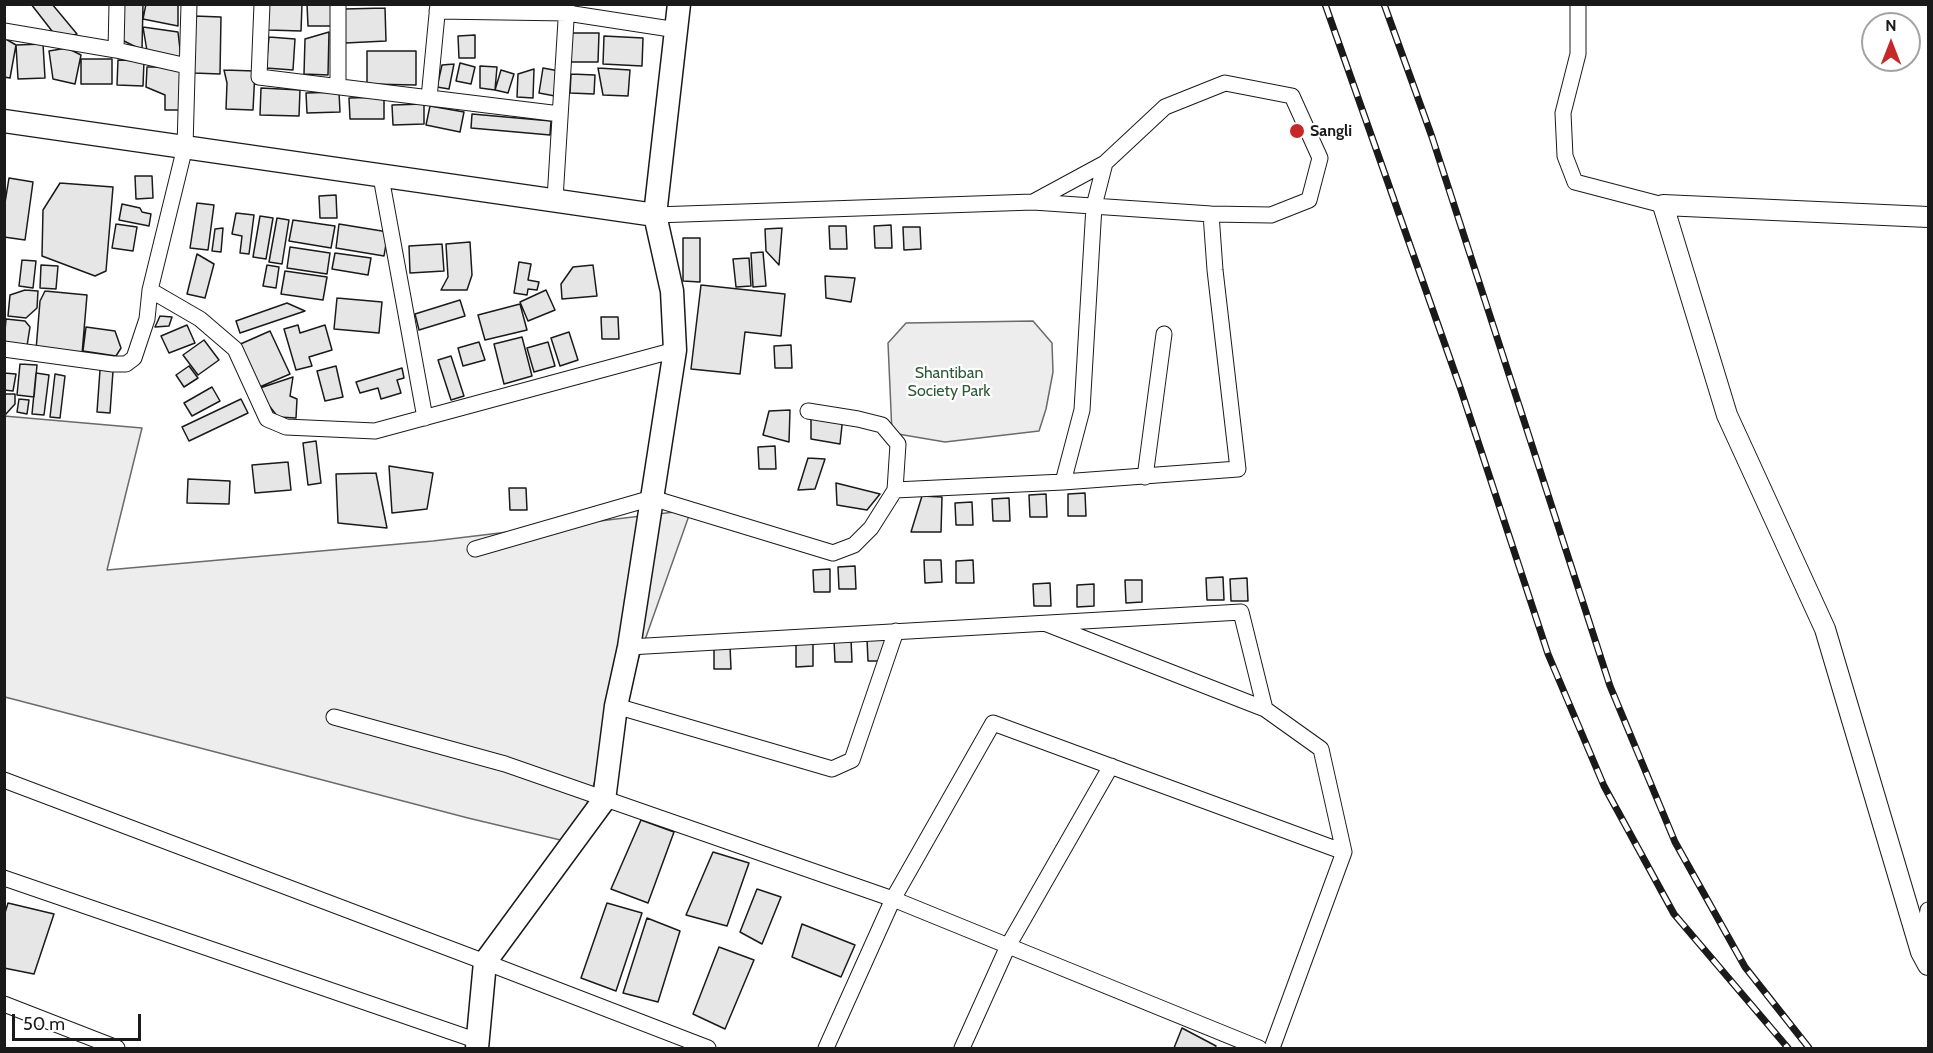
<!DOCTYPE html>
<style>
body{margin:0}
#map{position:relative;width:1933px;height:1053px;overflow:hidden;background:#fff;font-family:Cabin,sans-serif}
canvas{display:block}
.frame{position:absolute;inset:0;border:6px solid #1a1a1a;pointer-events:none}
.north{position:absolute;left:1861px;top:12px;width:60px;height:60px;box-sizing:border-box;background:#fff;border:2px solid #a3a3a3;border-radius:50%;rotate:0deg;font-size:16px;font-weight:700;line-height:24px;text-align:center;color:#1a1a1a}
.north::after{content:'';display:block;margin:auto;width:21px;height:27px;background:#c62828;clip-path:polygon(50% 0,100% 100%,50% 72%,0 100%)}
.scale{position:absolute;left:12px;top:1014px;width:129px;height:27px;box-sizing:border-box;border:3px solid #1a1a1a;border-top:0;padding-left:8px;font-size:18px;line-height:21px;white-space:nowrap;color:#1a1a1a;-webkit-text-stroke:4px #fff;paint-order:stroke}
</style>
<div id="map">
<canvas width="1933" height="1053"></canvas>
<div class="frame"></div>
<div class="north">N</div>
<div class="scale">50 m</div>
</div>
<script>
const ctx = document.querySelector('canvas').getContext('2d');
ctx.lineJoin = 'round';
function fill(path, color) { ctx.fillStyle = color; ctx.fill(path, 'evenodd'); }
const toPath = rows => new Path2D(rows.map(r => 'M' + r).join(''));
function trace(path, color, width, dash) { ctx.strokeStyle = color; ctx.lineWidth = width; ctx.lineCap = dash ? 'butt' : 'round'; ctx.setLineDash(dash || []); ctx.stroke(path); }
function label(font, color, halo, rows, align = 'center') {
  ctx.font = font + ' Cabin,sans-serif'; ctx.lineWidth = 4.5; ctx.setLineDash([]); ctx.textBaseline = 'middle'; ctx.strokeStyle = halo; ctx.fillStyle = color; for (const [text, x, y, turn = 0] of rows) {
    ctx.save(); ctx.translate(x, y); ctx.rotate((+turn || 0) * Math.PI / 180); ctx.textAlign = isNaN(turn) ? turn : align; if (halo) ctx.strokeText(text, 0, 0); ctx.fillText(text, 0, 0); ctx.restore();
  }
}
const built = toPath([
 [1033,321,1052,343,1053,372,1046,409,1039,431,945,442,892,433,888,343,906,323,1033,321],
 [4,416,142,428,107,570,433,541,691,510,573,843,468,818,5,697,4,416]
]);
fill(built, '#ededed');
trace(built, '#6a6a6a', 1.5);
const building = toPath([
 [31,4,52,4,77,34,59,40,31,4],
 [123,4,143,4,142,50,122,40,123,4],
 [146,4,178,4,178,26,143,19,146,4],
 [269,4,302,4,301,31,268,30,269,4],
 [307,4,331,4,331,26,308,26,307,4],
 [385,8,386,41,345,43,344,9,385,8],
 [194,16,221,17,220,74,193,73,194,16],
 [143,27,178,32,181,58,147,51,143,27],
 [329,32,328,75,304,74,305,39,329,32],
 [571,33,599,33,598,62,570,62,571,33],
 [475,35,475,58,459,58,458,36,475,35],
 [604,36,643,38,642,66,603,64,604,36],
 [269,37,295,39,293,70,266,68,269,37],
 [4,38,16,45,10,78,4,77,4,38],
 [43,44,45,78,18,79,16,45,43,44],
 [67,48,81,55,75,84,53,79,49,51,67,48],
 [367,51,416,51,416,85,367,84,367,51],
 [81,59,112,59,112,84,81,84,81,59],
 [118,60,144,61,143,86,117,85,118,60],
 [460,63,475,67,471,84,456,81,460,63],
 [454,64,449,89,437,87,442,65,454,64],
 [480,66,497,67,495,90,480,88,480,66],
 [147,67,184,67,183,110,165,110,165,95,146,87,147,67],
 [543,68,559,71,555,96,539,93,543,68],
 [598,68,630,70,628,96,603,95,598,68],
 [534,69,533,98,517,97,518,74,534,69],
 [224,70,255,71,253,110,226,109,227,83,224,70],
 [501,70,514,74,508,93,495,90,501,70],
 [571,74,595,75,594,94,570,93,571,74],
 [261,88,300,90,299,116,260,115,261,88],
 [339,92,340,112,307,113,306,93,339,92],
 [384,97,384,119,350,119,349,98,384,97],
 [424,104,424,124,393,125,392,105,424,104],
 [430,106,464,112,460,132,426,125,430,106],
 [472,114,551,121,550,135,471,128,472,114],
 [135,176,152,176,153,198,136,199,135,176],
 [9,178,33,182,25,240,4,237,4,209,9,178],
 [60,183,113,187,106,271,95,276,42,256,43,210,60,183],
 [336,195,337,218,320,218,319,196,336,195],
 [197,203,214,205,208,250,190,248,197,203],
 [122,204,140,208,142,212,151,214,149,226,119,220,122,204],
 [236,213,254,215,249,254,240,253,242,236,232,234,236,213],
 [260,216,273,218,266,259,253,257,260,216],
 [277,218,289,220,282,264,269,262,277,218],
 [293,220,335,226,331,248,289,241,293,220],
 [116,224,137,227,133,251,112,248,116,224],
 [339,224,388,232,384,256,336,248,339,224],
 [891,225,892,248,875,248,874,226,891,225],
 [829,226,846,226,847,249,830,249,829,226],
 [903,227,920,227,921,249,904,250,903,227],
 [223,228,221,252,212,251,215,229,223,228],
 [782,228,779,265,766,251,765,229,782,228],
 [683,238,700,238,700,282,683,281,683,238],
 [470,242,472,275,467,290,441,290,448,277,446,244,470,242],
 [442,244,444,271,410,273,409,246,442,244],
 [290,247,330,253,327,274,287,268,290,247],
 [763,252,766,286,753,287,751,253,763,252],
 [335,253,371,258,368,275,332,269,335,253],
 [197,254,214,264,205,298,187,294,197,254],
 [749,258,751,286,736,287,733,259,749,258],
 [22,260,36,261,33,288,19,286,22,260],
 [519,262,531,264,528,280,539,282,537,290,528,289,527,295,514,293,519,262],
 [41,265,58,266,56,289,40,288,41,265],
 [267,265,279,267,276,288,263,286,267,265],
 [593,265,597,296,562,299,561,284,573,267,593,265],
 [285,271,327,277,323,300,281,294,285,271],
 [825,276,855,278,851,302,826,298,825,276],
 [701,285,785,294,781,336,745,332,740,374,691,369,701,285],
 [25,290,38,291,37,308,26,318,8,316,10,295,25,290],
 [546,290,555,310,528,321,520,302,546,290],
 [45,291,87,295,82,354,36,350,40,301,45,291],
 [337,298,382,302,379,333,334,329,337,298],
 [460,300,465,316,419,330,415,314,460,300],
 [287,303,305,311,240,333,236,321,287,303],
 [520,304,527,330,485,340,478,315,520,304],
 [160,316,172,317,169,326,155,327,160,316],
 [601,317,618,317,619,339,602,339,601,317],
 [6,319,25,321,30,327,27,346,4,343,6,319],
 [187,325,195,343,169,353,161,336,187,325],
 [298,325,300,333,325,325,332,350,309,357,312,366,296,370,284,329,298,325],
 [86,327,115,331,121,348,116,356,83,351,86,327],
 [270,331,290,374,255,389,236,346,270,331],
 [569,332,578,360,560,366,551,338,569,332],
 [522,337,532,376,504,384,494,344,522,337],
 [204,340,219,360,198,375,183,355,204,340],
 [479,342,485,360,463,366,458,348,479,342],
 [548,342,555,366,534,372,527,348,548,342],
 [791,345,792,368,775,368,774,346,791,345],
 [451,356,464,396,451,400,438,360,451,356],
 [20,364,37,365,34,397,17,395,20,364],
 [189,366,198,378,184,387,176,375,189,366],
 [336,366,343,397,325,401,317,371,336,366],
 [402,368,404,378,397,380,401,393,381,399,378,388,360,393,356,382,402,368],
 [100,370,113,371,110,413,97,412,100,370],
 [4,373,16,374,13,391,4,390,4,373],
 [36,373,49,375,44,415,32,414,36,373],
 [55,374,65,376,60,418,50,417,55,374],
 [293,377,290,396,297,399,296,418,278,417,267,403,260,388,293,377],
 [212,387,220,401,192,416,184,403,212,387],
 [4,394,15,394,15,404,5,415,4,394],
 [19,399,29,400,27,414,17,412,19,399],
 [241,399,248,413,189,441,182,427,241,399],
 [790,410,789,442,763,435,769,411,790,410],
 [843,416,840,444,811,439,811,417,843,416],
 [316,441,321,483,308,485,303,443,316,441],
 [775,446,776,469,759,469,758,447,775,446],
 [808,458,825,459,815,489,798,490,808,458],
 [288,462,291,490,255,493,252,465,288,462],
 [389,466,433,473,427,509,392,513,389,466],
 [376,473,387,528,338,523,336,474,376,473],
 [188,479,230,481,229,504,187,503,188,479],
 [836,483,880,494,867,510,837,505,836,483],
 [509,488,526,488,527,510,510,510,509,488],
 [1085,493,1086,516,1068,516,1068,494,1085,493],
 [1046,494,1047,517,1030,517,1029,495,1046,494],
 [922,496,942,497,941,532,911,532,922,496],
 [1009,498,1010,521,993,521,992,499,1009,498],
 [972,502,973,525,956,525,955,503,972,502],
 [924,560,941,560,942,582,925,583,924,560],
 [973,560,974,583,956,583,956,561,973,560],
 [855,566,856,589,839,589,838,567,855,566],
 [830,569,830,592,814,592,813,570,830,569],
 [1223,577,1224,600,1207,600,1206,578,1223,577],
 [1247,578,1248,601,1231,601,1230,579,1247,578],
 [1125,580,1142,580,1142,602,1126,603,1125,580],
 [1050,583,1051,606,1034,606,1033,584,1050,583],
 [1094,584,1094,606,1077,607,1077,585,1094,584],
 [885,638,885,661,868,661,867,639,885,638],
 [851,639,852,662,835,662,834,640,851,639],
 [796,644,813,644,813,666,796,667,796,644],
 [714,647,730,647,731,669,714,669,714,647],
 [641,820,674,832,648,903,611,889,641,820],
 [713,852,749,863,727,926,686,915,713,852],
 [757,889,781,897,762,944,740,932,757,889],
 [8,903,54,914,34,974,4,968,4,916,8,903],
 [607,903,642,913,616,991,581,978,607,903],
 [647,918,680,931,658,1002,623,993,647,918],
 [802,924,855,945,841,977,792,957,802,924],
 [719,947,754,960,725,1029,693,1014,719,947],
 [1182,1028,1216,1046,1215,1048,1174,1048,1182,1028]
]);
fill(building, '#e6e6e6');
trace(building, '#1a1a1a', 1.5);
const minor = toPath([
 [262,4,259,77,560,114],
 [338,4,338,86],
 [1578,4,1578,54,1563,113,1565,156,1575,182,1663,205],
 [437,11,567,13,677,30],
 [4,31,116,50,187,66],
 [116,50,117,4],
 [429,98,438,4],
 [381,177,425,418],
 [555,199,567,4],
 [655,215,1033,202,1211,214,1271,215,1309,200,1320,158,1292,96,1225,83,1165,107,1105,163,1033,202],
 [150,290,200,319,235,349,267,419,286,427,375,431,675,350],
 [4,349,113,364,126,364,134,358,147,319,150,290,185,147,189,4],
 [808,411,858,419,882,425,898,444,895,490],
 [1145,477,1164,334],
 [1063,482,1082,410,1094,206,1105,163],
 [475,549,652,498,833,553,854,545,871,528,895,490,1063,482,1238,469,1215,270,1211,214],
 [1047,624,1265,709],
 [629,647,1241,612,1265,709,1321,749,1344,852,993,723,893,899,826,1048],
 [616,706,832,769,852,760,896,631],
 [334,717,505,764,893,899,1259,1048],
 [4,780,485,962,708,1048],
 [4,878,478,1041],
 [1922,949,1928,910],
 [4,1004,117,1048],
 [962,1048,1008,946,1111,766],
 [1272,1048,1344,852]
]);
const tertiary = toPath([
 [1928,217,1663,205,1727,415,1825,629,1921,952,1928,965]
]);
const secondary = toPath([
 [4,121,655,215,672,291,675,350,629,647,616,706,604,800,485,962,477,1048],
 [655,215,679,4]
]);
trace(minor, '#1a1a1a', 17);
trace(tertiary, '#1a1a1a', 22);
trace(secondary, '#1a1a1a', 25);
trace(minor, '#fff', 15);
trace(tertiary, '#fff', 20);
trace(secondary, '#fff', 22);
const rail = toPath([
 [1325,4,1461,390,1548,654,1604,786,1674,914,1788,1048],
 [1384,4,1432,137,1610,686,1675,842,1745,967,1809,1048]
]);
trace(rail, '#1a1a1a', 7);
trace(rail, '#fff', 4.5, [14]);
for (const [x, y, r, color] of [
 [1297,131,8,"#c62828"]
]) { const dot = new Path2D(); dot.arc(x, y, r, 0, 2 * Math.PI); ctx.fillStyle = color; ctx.fill(dot); trace(dot, '#fff', 2); }
label('bold 16px', '#1a1a1a', '#fff', [
 ["Sangli",1310,131]
], 'left');
label('16px', '#2b5a34', '#fff', [
 ["Shantiban",949,373],
 ["Society Park",949,391]
]);
</script>
